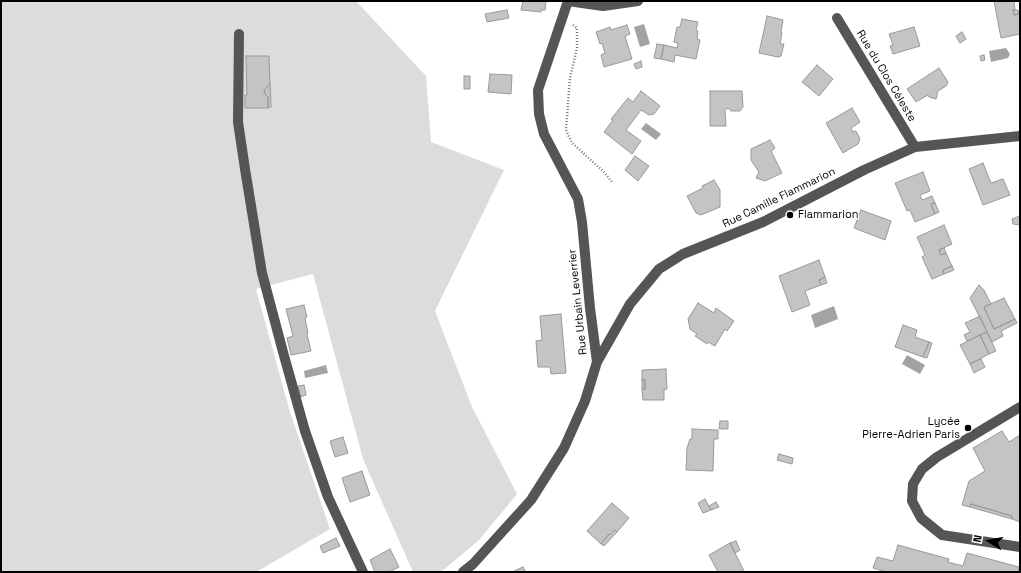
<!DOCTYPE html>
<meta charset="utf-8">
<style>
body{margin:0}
#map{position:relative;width:1021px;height:573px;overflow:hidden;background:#fff;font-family:"Space Grotesk",sans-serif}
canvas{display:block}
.frame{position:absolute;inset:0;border:2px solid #000;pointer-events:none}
.north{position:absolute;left:969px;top:521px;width:40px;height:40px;-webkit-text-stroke:3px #fff;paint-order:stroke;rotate:281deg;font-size:11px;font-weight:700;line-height:16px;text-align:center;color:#000}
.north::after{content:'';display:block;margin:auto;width:14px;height:18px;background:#000;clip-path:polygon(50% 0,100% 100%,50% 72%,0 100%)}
</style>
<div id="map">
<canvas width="1021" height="573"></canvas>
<div class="frame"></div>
<div class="north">N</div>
</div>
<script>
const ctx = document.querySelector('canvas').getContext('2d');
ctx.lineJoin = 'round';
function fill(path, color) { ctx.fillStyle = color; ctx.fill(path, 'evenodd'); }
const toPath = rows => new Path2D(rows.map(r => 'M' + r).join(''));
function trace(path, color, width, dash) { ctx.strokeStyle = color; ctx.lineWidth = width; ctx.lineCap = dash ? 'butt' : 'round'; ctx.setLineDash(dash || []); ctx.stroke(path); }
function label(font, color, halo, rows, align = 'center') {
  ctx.font = font + ' "Space Grotesk",sans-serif'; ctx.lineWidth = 3; ctx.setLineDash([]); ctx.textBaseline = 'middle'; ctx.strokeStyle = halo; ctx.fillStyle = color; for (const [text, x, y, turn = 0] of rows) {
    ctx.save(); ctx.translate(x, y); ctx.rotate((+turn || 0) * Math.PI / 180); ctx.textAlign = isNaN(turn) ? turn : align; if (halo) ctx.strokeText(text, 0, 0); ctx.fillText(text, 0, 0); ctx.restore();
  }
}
fill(toPath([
 [1,1,356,1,426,76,431,142,504,170,435,311,472,407,517,494,479,540,441,572,413,572,363,459,313,274,256,289,290,412,330,529,256,572,1,572]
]), '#dcdcdc');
fill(toPath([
 [644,24,650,44,640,47,634,27],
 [1006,48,1010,54,1008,58,991,62,989,51],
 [646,123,661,134,656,140,641,129],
 [834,306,838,319,815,328,811,315],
 [907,355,925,365,920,374,902,364],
 [326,365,328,373,305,378,304,371]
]), '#a3a3a3');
const building = toPath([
 [523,1,546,1,545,10,541,10,541,12,521,10,523,1],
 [994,1,1014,1,1015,10,1013,10,1014,15,1019,14,1020,22,1020,34,1001,38,994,1],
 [507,10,509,18,487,22,485,14,507,10],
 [1013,10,1018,10,1019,14,1014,15,1013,10],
 [767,16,783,20,781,32,782,33,780,44,784,44,781,56,778,57,759,53,767,16],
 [682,19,698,22,696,30,698,31,697,39,700,40,696,59,675,55,674,62,661,59,664,45,677,48,678,43,674,42,677,27,680,27,682,19],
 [627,25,630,34,625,36,632,59,604,67,601,55,605,53,602,43,600,44,596,32,610,27,611,30,627,25],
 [914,27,920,46,893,54,890,46,893,45,889,34,914,27],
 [962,32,966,39,960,43,956,36,962,32],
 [657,44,664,45,661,59,654,58,657,44],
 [984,55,985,60,981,61,980,56,984,55],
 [246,56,269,56,270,84,264,90,265,94,268,97,268,108,245,108,245,95,247,95,246,56],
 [641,61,642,67,636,69,634,64,641,61],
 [817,65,833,79,819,96,802,82,817,65],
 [939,68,948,82,946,86,938,91,936,99,929,97,928,95,916,102,907,89,939,68],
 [490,74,512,75,511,94,488,92,490,74],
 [464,76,470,76,470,89,464,89,464,76],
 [270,84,271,107,268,108,268,97,265,94,264,90,270,84],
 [641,91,660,106,654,114,649,115,641,110,626,130,641,141,632,154,604,132,613,120,611,119,628,98,633,102,641,91],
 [710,91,742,91,743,107,740,111,731,111,728,108,725,110,726,126,710,126,710,91],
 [852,108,860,122,851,128,853,132,856,131,860,139,858,144,843,153,826,123,852,108],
 [770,140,775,148,771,151,782,173,765,181,756,178,759,172,751,160,751,149,770,140],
 [635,156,649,166,638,181,625,170,635,156],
 [983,163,991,183,1003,179,1010,195,983,205,969,169,983,163],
 [923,172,930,191,920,195,922,200,932,196,935,203,931,204,935,214,915,222,910,210,907,211,895,183,923,172],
 [714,180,720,190,720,207,701,215,696,213,687,196,703,188,702,186,714,180],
 [935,203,939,212,935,214,931,204,935,203],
 [861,210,891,221,885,240,854,228,861,210],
 [1020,216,1020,225,1013,224,1012,219,1020,216],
 [944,225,952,244,939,250,941,255,946,253,952,266,943,270,944,274,932,279,922,257,925,255,917,237,944,225],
 [944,248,946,253,941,255,939,250,944,248],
 [819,260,825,277,819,280,821,285,805,291,810,305,792,312,779,276,819,260],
 [952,266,954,270,944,274,943,270,952,266],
 [825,277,827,283,821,285,819,280,825,277],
 [979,285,984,290,991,304,984,307,994,329,1015,319,1017,323,1001,331,1003,336,992,342,970,298,979,285],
 [1004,298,1015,319,994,329,984,307,1004,298],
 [698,303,714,313,716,308,734,321,727,331,725,329,715,346,708,342,707,344,695,336,697,334,690,329,688,319,698,303],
 [304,305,307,317,305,318,308,333,307,334,311,351,291,355,287,338,293,336,286,309,304,305],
 [561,314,566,373,551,374,550,367,538,367,536,341,542,340,540,316,561,314],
 [980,316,987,332,967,341,964,335,970,332,965,323,980,316],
 [903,325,917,330,915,337,929,342,923,357,895,347,903,325],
 [987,332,996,351,989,354,980,335,987,332],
 [980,335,989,354,970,364,960,345,980,335],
 [929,342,932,343,927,358,923,357,929,342],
 [981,359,985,367,974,373,970,364,981,359],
 [666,369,667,389,664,390,664,400,643,400,642,389,645,389,645,380,642,380,642,370,666,369],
 [642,380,645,380,645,389,642,389,642,380],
 [304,385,306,395,301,397,298,386,304,385],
 [720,421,728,421,728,429,719,429,720,421],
 [692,429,718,430,718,439,714,439,713,471,686,470,687,448,690,439,692,439,692,429],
 [1002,431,1009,442,1020,435,1020,522,1012,519,1012,516,971,504,970,507,962,505,969,481,985,471,973,448,1002,431],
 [343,437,348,453,335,457,330,441,343,437],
 [779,454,793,458,792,464,777,460,779,454],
 [362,471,370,495,350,502,342,478,362,471],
 [705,499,711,510,703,513,698,503,705,499],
 [716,502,719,507,711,510,709,506,716,502],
 [612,503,629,518,617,532,615,530,610,535,609,534,601,544,587,531,612,503],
 [971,504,1012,516,1012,519,970,507,971,504],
 [615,530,617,532,604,546,601,544,609,534,610,535,615,530],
 [336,538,340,546,323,553,320,546,336,538],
 [736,541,740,550,735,553,730,543,736,541],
 [730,543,744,571,743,572,718,572,709,555,730,543],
 [898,545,949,559,948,562,963,566,967,553,1019,567,1018,571,1020,572,886,572,873,568,877,557,893,561,898,545],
 [390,549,399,567,389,572,375,572,370,560,390,549],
 [523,567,526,572,512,572,523,567]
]);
fill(building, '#c4c4c4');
trace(building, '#999', 1);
trace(toPath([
 [573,25,577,28,577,48,570,78,566,130,572,143,603,171,612,182]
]), '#777', 2.5, [1, 2]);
trace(toPath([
 [568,1,603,6,638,1],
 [837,18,915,147],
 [239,34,238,122,245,169,262,273,283,352,305,431,328,497,363,572],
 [597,362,630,304,659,269,683,254,763,222,864,170,915,147,1020,136],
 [1020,407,937,457,922,469,913,484,912,501,921,518,942,535,1020,547],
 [463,572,473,564,531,500,564,448,585,401,597,362,590,308,582,222,578,199,544,134,539,114,538,90,568,1]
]), '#555', 10);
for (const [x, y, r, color] of [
 [790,215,4,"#000"],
 [968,428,4,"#000"]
]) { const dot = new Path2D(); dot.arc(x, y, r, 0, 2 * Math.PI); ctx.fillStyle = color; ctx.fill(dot); trace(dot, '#fff', 1.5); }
label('11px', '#000', '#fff', [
 ["Rue du Clos Céleste",886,76,59],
 ["Rue Camille Flammarion",779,198,-26],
 ["Rue Urbain Leverrier",578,302,-96]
]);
label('11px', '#000', '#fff', [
 ["Flammarion",798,215],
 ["Lycée",960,422,"right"],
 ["Pierre-Adrien Paris",960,435,"right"]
], 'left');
</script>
